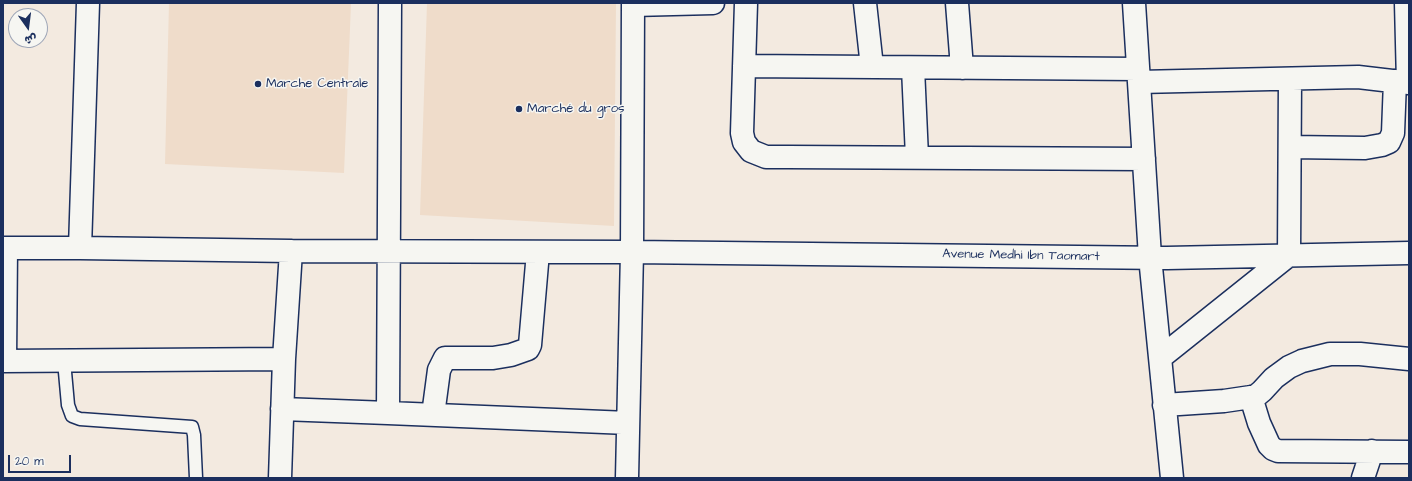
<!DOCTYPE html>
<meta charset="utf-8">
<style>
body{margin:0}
#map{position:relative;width:1412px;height:481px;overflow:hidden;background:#f3eae0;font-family:"Architects Daughter","Playpen Sans Arabic",sans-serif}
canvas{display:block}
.frame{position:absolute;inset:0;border:4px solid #1b2f5e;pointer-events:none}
.north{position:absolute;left:8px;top:8px;width:40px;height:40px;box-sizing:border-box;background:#f6f6f2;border:1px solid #9ea6b7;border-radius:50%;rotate:166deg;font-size:11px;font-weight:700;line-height:16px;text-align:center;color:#1b2f5e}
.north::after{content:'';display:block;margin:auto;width:14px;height:18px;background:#1b2f5e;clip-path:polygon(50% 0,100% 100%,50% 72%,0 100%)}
.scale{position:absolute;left:8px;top:455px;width:63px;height:18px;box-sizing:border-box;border:2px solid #1b2f5e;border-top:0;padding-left:5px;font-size:12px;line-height:14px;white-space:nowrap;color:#1b2f5e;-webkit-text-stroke:3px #f6f6f2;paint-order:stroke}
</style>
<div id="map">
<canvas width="1412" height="481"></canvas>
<div class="frame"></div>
<div class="north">ش</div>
<div class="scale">20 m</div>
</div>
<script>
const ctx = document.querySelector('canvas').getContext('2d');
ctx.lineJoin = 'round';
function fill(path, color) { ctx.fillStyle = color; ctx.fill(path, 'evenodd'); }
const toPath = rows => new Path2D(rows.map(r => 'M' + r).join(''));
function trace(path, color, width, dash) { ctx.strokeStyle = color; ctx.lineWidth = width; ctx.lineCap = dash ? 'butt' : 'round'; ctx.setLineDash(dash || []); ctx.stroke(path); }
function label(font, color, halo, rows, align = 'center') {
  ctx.font = font + ' "Architects Daughter",sans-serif'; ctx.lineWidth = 3; ctx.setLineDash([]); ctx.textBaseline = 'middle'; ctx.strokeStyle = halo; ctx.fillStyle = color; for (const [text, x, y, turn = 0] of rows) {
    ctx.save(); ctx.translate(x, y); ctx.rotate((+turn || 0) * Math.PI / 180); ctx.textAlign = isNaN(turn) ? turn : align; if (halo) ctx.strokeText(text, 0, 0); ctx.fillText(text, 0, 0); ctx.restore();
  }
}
fill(toPath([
 [169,3,330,3,351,4,344,173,165,164],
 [427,3,616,3,614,226,420,215]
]), '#efdcca');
const service = toPath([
 [64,361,68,405,72,416,80,419,192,427,194,435,196,478]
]);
const minor = toPath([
 [746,3,742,133,744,142,751,151,766,157,788,157,1144,159],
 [865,3,872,67],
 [957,3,962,68],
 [1134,3,1150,257,1172,478],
 [1406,3,1408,83],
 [633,5,713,3],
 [744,66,1138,69],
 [913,68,917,157],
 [1139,82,1358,77,1409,83],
 [1290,147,1365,148,1382,145,1389,142,1393,133,1395,81],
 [3,248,80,248,291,251,632,252,1167,258,1409,253],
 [80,248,88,3],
 [1160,358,1289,255,1290,79],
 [3,361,284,359],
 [5,361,6,248],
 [1251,397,1259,423,1269,445,1273,449,1278,451,1409,452],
 [1164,405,1224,401,1251,397,1256,396,1262,391,1274,378,1289,367,1302,361,1330,354,1360,354,1409,359],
 [282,409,388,413,390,3],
 [388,413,628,423],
 [433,415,439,370,445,358,493,358,511,355,528,349,530,345,538,252],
 [280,478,284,359,291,251],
 [627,478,632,252,633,3],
 [1363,478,1372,451]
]);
trace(service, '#1b2f5e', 15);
trace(minor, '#1b2f5e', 25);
trace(service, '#f6f6f2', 12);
trace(minor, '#f6f6f2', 22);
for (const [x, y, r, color] of [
 [258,84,4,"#1b2f5e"],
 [519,109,4,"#1b2f5e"]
]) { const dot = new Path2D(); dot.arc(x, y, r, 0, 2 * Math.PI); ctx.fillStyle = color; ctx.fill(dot); trace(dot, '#f6f6f2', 1.5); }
label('13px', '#1b2f5e', '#f6f6f2', [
 ["Marche Centrale",266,84],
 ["Marché du gros",527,109]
], 'left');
label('13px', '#1b2f5e', '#f6f6f2', [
 ["Avenue Medhi Ibn Taomart",1021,256,1]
]);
</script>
